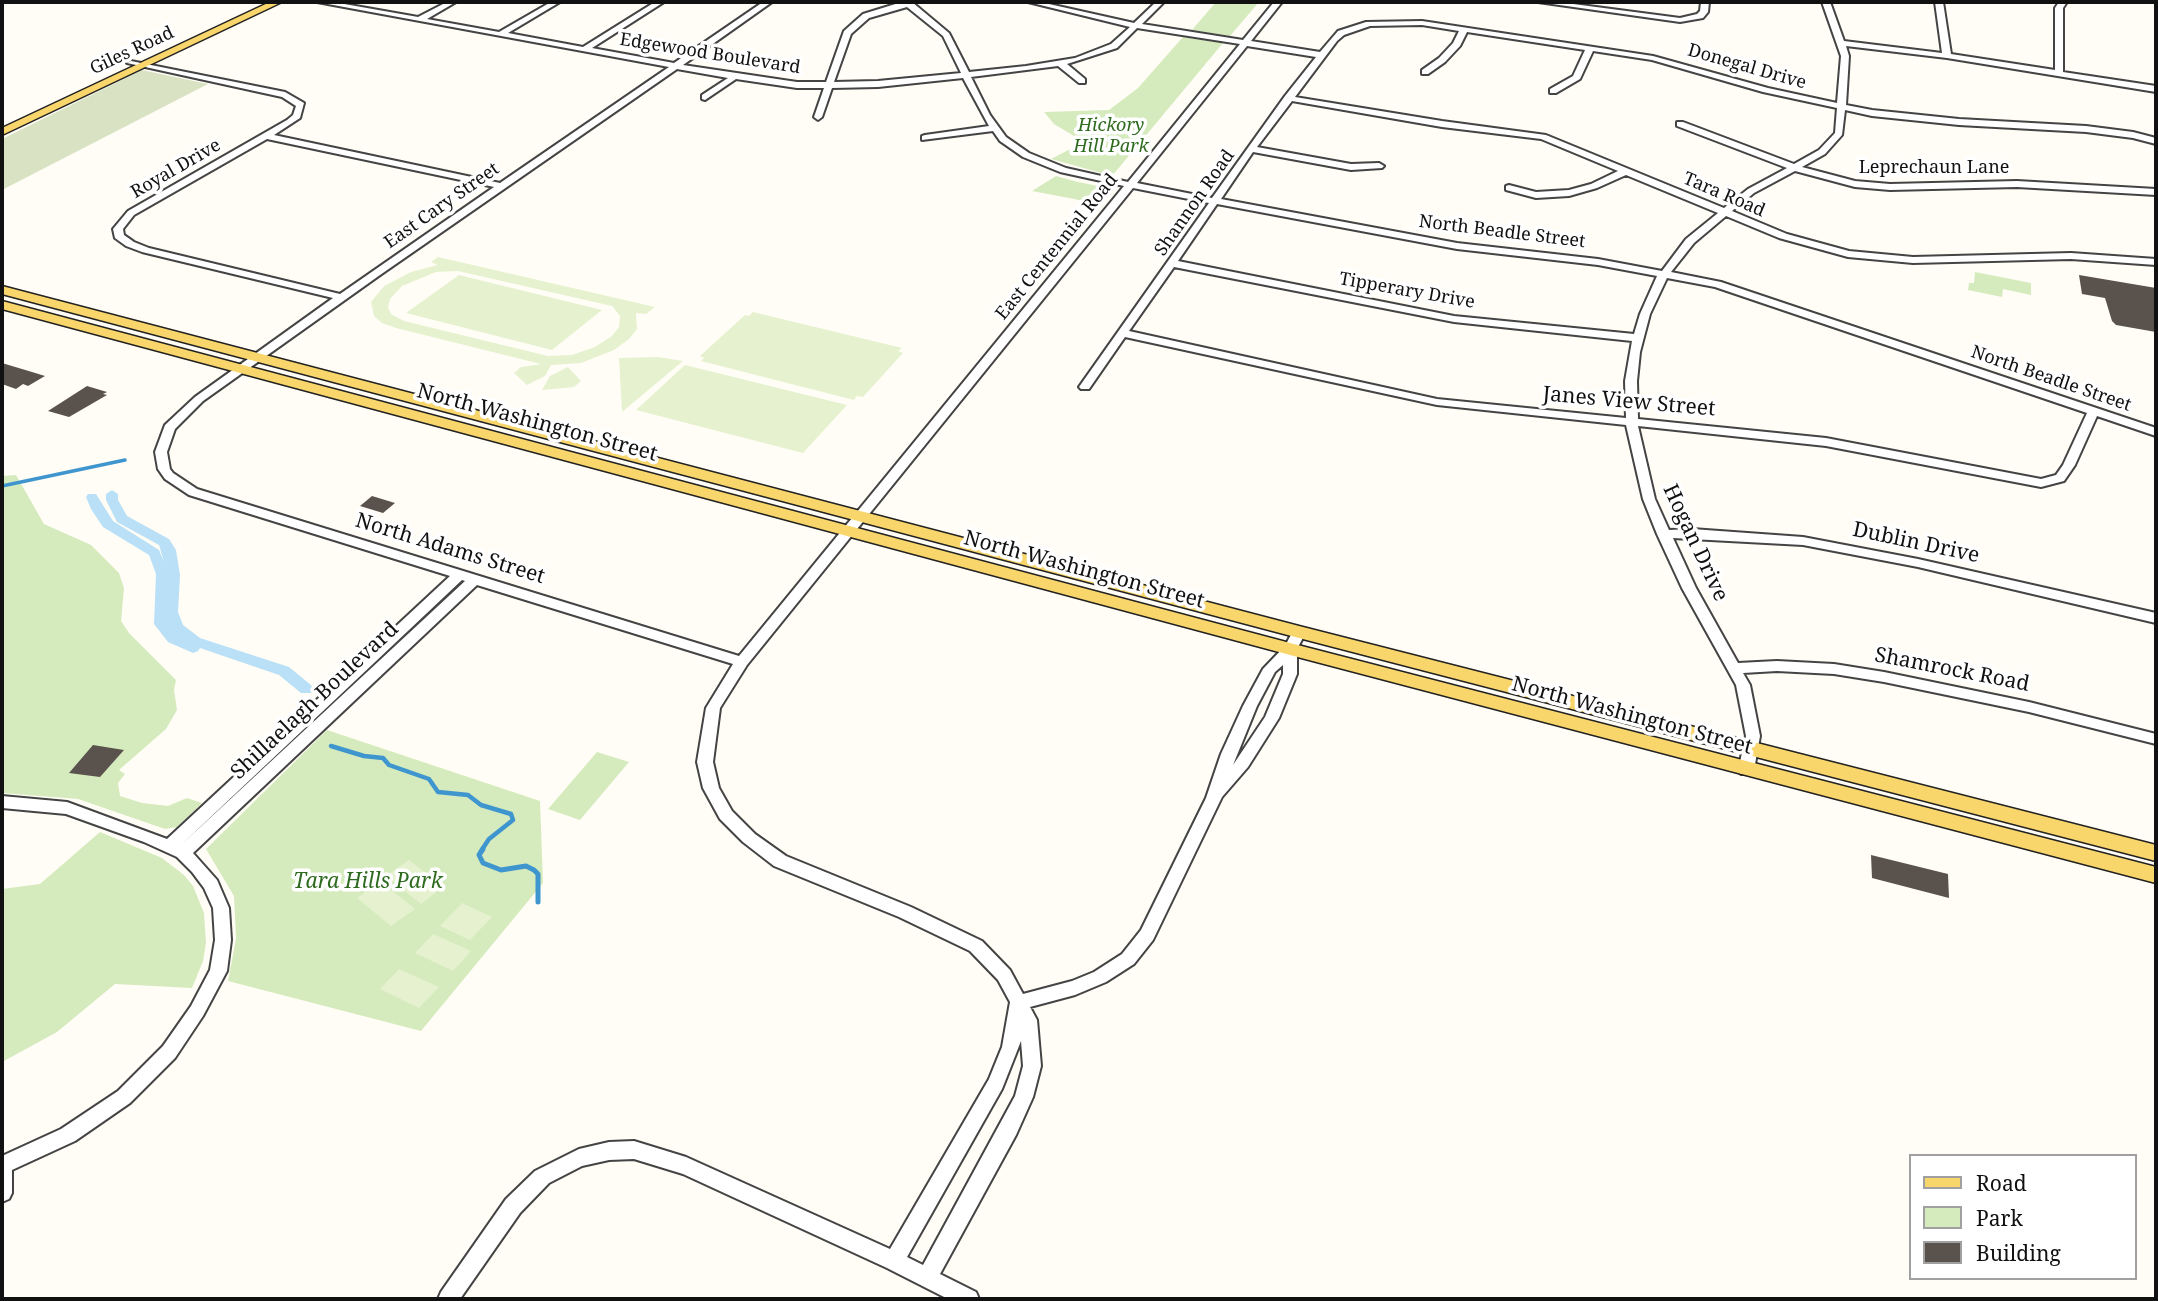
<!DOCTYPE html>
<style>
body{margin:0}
#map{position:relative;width:2158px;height:1301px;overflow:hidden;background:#fffdf5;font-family:"Noto Serif",serif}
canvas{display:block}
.frame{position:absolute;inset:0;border:4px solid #111;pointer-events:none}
.legend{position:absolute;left:1909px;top:1154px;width:228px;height:126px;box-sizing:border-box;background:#fff;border:2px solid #a0a0a0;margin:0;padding:9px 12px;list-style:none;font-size:21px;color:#111}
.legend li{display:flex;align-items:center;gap:14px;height:35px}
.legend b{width:35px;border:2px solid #a0a0a0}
</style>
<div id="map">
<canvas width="2158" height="1301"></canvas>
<div class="frame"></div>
<ul class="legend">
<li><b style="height:9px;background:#f9d66b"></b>Road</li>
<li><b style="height:19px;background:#d5ebbd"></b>Park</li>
<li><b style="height:19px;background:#5a524d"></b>Building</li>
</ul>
</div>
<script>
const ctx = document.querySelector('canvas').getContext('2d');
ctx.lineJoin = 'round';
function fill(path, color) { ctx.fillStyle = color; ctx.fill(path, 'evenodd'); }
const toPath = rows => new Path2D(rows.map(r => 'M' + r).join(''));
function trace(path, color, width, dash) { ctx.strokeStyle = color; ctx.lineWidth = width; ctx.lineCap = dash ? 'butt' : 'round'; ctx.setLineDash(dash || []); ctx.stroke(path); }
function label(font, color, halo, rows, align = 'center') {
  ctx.font = font + ' "Noto Serif",serif'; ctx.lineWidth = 7; ctx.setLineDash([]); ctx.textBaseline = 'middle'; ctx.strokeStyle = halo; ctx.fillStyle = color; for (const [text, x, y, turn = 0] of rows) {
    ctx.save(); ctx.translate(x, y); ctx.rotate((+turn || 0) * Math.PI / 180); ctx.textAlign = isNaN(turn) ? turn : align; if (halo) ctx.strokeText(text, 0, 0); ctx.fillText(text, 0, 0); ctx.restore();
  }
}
fill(toPath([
 [1216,2,1259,2,1230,36,1192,30],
 [1183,37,1223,43,1112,176,1051,159,1084,142,1054,124,1044,112,1109,110,1138,88],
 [1056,176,1078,182,1103,187,1090,202,1032,191],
 [1975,272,2031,283,2031,295,2003,289,2002,297,1968,290,1969,283,1974,283],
 [16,475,44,524,91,545,119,573,124,588,121,621,129,633,176,680,174,690,177,710,166,729,119,770,125,774,118,783,120,796,142,803,168,806,187,798,202,803,177,827,165,829,78,799,2,793,2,476],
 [327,730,540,801,543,883,421,1031,228,981,236,939,234,896,206,849],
 [597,752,629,762,580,820,548,809],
 [100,832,162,858,184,875,193,886,204,913,206,943,203,961,192,988,115,984,57,1032,2,1062,2,889,40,884]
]), '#d5ebbd');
fill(toPath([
 [142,70,208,84,2,190,2,139]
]), '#d9e3c4');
fill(toPath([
 [438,257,655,307,646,314,636,313,637,329,629,339,614,350,581,363,551,365,545,376,527,385,514,373,521,367,541,364,396,328,382,323,374,316,371,302,384,286,411,272,438,265,431,262],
 [458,271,612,306,620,316,619,327,612,336,595,347,572,355,548,356,404,321,391,314,388,307,390,299,402,286,436,272],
 [459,275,602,310,552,350,406,313],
 [753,312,902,348,898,351,903,353,863,397,857,396,854,400,701,361,704,358,700,356,745,315,749,316],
 [658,357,683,361,622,412,619,358],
 [685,365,847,405,803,453,636,410],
 [568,367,581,381,574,387,542,390,550,376],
 [409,860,443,887,421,904,386,876],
 [380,881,415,909,391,926,357,898],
 [462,903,492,917,470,940,440,926],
 [433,934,471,951,453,971,415,953],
 [399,969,439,987,419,1008,380,989]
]), '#e6f2cf');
trace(toPath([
 [2,486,125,460]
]), '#3f96cf', 3.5);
trace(toPath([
 [331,746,364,756,383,758,389,765,429,779,438,792,468,795,481,805,511,814,513,820,489,839,481,851]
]), '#3f96cf', 4.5);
trace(toPath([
 [483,849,479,855,483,863,501,870,526,866,534,870,538,874,538,902]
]), '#3f96cf', 5);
fill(toPath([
 [112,490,118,494,118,500,127,516,169,539,176,550,180,575,178,612,183,625,200,638,289,667,311,685,313,689,311,693,301,693,279,675,200,648,198,651,193,653,168,642,154,624,156,574,149,555,103,527,91,509,86,497,88,494,96,494,113,521,159,550,164,562,159,545,117,522,106,500,106,494,112,490]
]), '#b9e0f7');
fill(toPath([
 [2079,275,2156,288,2156,332,2116,325,2112,321,2105,298,2082,294],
 [2,363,32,372,45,376,28,386,23,384,16,389,2,384],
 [87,386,107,392,103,394,107,395,69,417,48,411],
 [372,496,395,503,383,513,360,506],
 [93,745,124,750,100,777,69,773],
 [1871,855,1948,874,1949,898,1872,878]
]), '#5a524d');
const minor = toPath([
 [317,2,333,2,418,17,447,2,456,2,427,19,499,32,551,2,560,2,508,33,583,47,655,2,664,2,592,48,674,63,763,2,772,2,683,65,797,82,826,82,844,31,863,14,902,2,912,2,949,33,969,72,1026,66,1075,58,1111,44,1130,27,1028,2,1040,2,1134,23,1156,2,1164,2,1142,24,1243,40,1274,2,1282,2,1251,41,1320,52,1338,31,1366,22,1422,21,1653,56,1768,88,1837,103,1841,56,1822,2,1830,2,1844,41,1942,53,1935,2,1943,2,1951,54,2055,70,2055,8,2059,2,2067,2,2063,8,2063,72,2156,86,2156,92,1947,58,1846,46,1849,56,1846,105,1872,110,1959,119,2086,126,2133,132,2156,138,2156,144,2133,138,2086,132,1959,125,1872,116,1845,110,1842,135,1825,154,1802,167,1855,181,1890,184,2017,181,2156,189,2156,195,2017,187,1890,190,1855,187,1795,171,1754,193,1732,211,1787,234,1849,251,1913,257,2071,253,2156,259,2156,265,2071,259,1913,263,1848,257,1779,238,1726,216,1694,243,1671,272,1721,282,2156,428,2156,436,2097,416,2075,465,2064,481,2041,487,1826,446,1638,426,1655,499,1669,530,1692,529,1803,537,1918,559,2156,613,2156,623,1918,567,1803,545,1673,538,1696,588,1738,663,1777,661,1834,664,1884,672,2029,702,2156,734,2156,744,2029,712,1884,682,1834,674,1777,671,1743,673,1750,685,1760,736,1754,770,1751,774,1741,774,1738,770,1746,736,1736,685,1682,588,1657,534,1643,499,1626,425,1437,405,1125,337,1089,389,1081,389,1079,387,1209,203,1133,188,747,665,720,708,713,762,719,788,732,811,755,834,786,856,911,907,982,941,1010,970,1023,994,1072,981,1094,972,1122,954,1141,930,1206,798,1221,754,1243,706,1263,669,1285,646,1294,629,1304,629,1306,632,1297,649,1297,674,1279,718,1248,767,1222,797,1153,940,1134,964,1106,982,1075,995,1030,1007,1037,1020,1041,1066,1033,1097,1016,1135,940,1274,976,1292,979,1299,948,1299,887,1268,683,1174,634,1159,609,1160,582,1166,549,1183,520,1213,460,1299,438,1299,441,1292,506,1199,535,1171,579,1149,609,1142,634,1141,686,1157,890,1249,989,1079,1002,1047,1010,1002,998,980,970,951,899,917,774,866,743,842,720,819,703,788,697,762,706,708,733,664,477,585,193,853,217,880,229,908,231,940,227,971,203,1016,175,1058,130,1103,75,1141,12,1170,12,1193,9,1199,2,1202,2,1156,61,1129,118,1091,163,1046,191,1006,210,970,215,940,213,908,204,888,192,872,177,857,144,842,66,814,2,808,2,796,67,802,167,839,450,576,189,495,165,479,158,469,155,452,165,425,195,397,333,298,142,252,126,246,115,238,113,229,128,211,287,120,293,115,296,106,282,97,127,63,131,61,285,92,304,103,300,118,274,135,500,183,669,67,317,2],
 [907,7,943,36,961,73,878,81,834,82,851,34,869,18,907,7],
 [1422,25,1459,31,1453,43,1439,58,1422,70,1422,74,1428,74,1445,62,1460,46,1467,32,1585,50,1573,76,1550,89,1550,93,1556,93,1580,79,1593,51,1652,60,1763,92,1837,108,1835,133,1819,150,1794,164,1683,122,1677,122,1677,126,1787,168,1748,189,1724,208,1546,135,1442,121,1295,97,1337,41,1344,35,1370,26,1422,25],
 [1137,28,1240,44,1128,182,1066,168,1029,153,1006,137,990,115,971,77,1058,66,1079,83,1085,83,1085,79,1067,64,1117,48,1137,28],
 [1247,46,1316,57,1285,96,1212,198,1137,183,1247,46],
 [677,69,728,78,702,95,702,99,705,100,736,79,797,88,824,88,814,117,818,120,822,117,832,88,878,87,963,78,989,126,925,135,922,136,922,140,993,131,1000,141,1023,157,1060,172,1124,186,739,656,197,489,173,473,170,469,167,452,175,429,203,401,380,275,677,69],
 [1292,101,1442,127,1541,139,1618,171,1591,184,1569,190,1536,192,1509,185,1506,186,1506,190,1536,198,1569,196,1597,188,1626,175,1718,213,1686,239,1662,271,1598,259,1457,243,1221,199,1253,152,1351,170,1382,168,1384,166,1379,163,1351,164,1257,147,1292,101],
 [267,139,494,187,340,294,149,248,134,242,124,235,123,229,134,215,267,139],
 [1217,204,1457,249,1598,265,1657,276,1640,314,1634,334,1454,316,1178,261,1217,204],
 [1174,267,1454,322,1632,341,1625,381,1626,418,1437,399,1129,331,1174,267],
 [1667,278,1715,287,2087,413,2063,465,2056,475,2041,479,1826,438,1638,419,1637,381,1640,352,1650,314,1667,278],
 [462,580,465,581,181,845,462,580],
 [1283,665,1283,674,1265,717,1233,765,1257,706,1275,672,1283,665],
 [1021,1041,1023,1066,1015,1096,923,1265,907,1257,1002,1089,1021,1041],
 [1538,2,1558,2,1680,18,1697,14,1700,11,1701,2,1709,2,1708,12,1703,18,1680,22,1538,2]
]);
const major = toPath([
 [270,2,282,2,2,135,2,128,270,2],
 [2,286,1299,626,2156,845,2156,861,1299,638,2,294,2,286],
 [2,301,1290,643,2156,867,2156,883,1290,655,2,309,2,301]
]);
trace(minor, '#444', 4);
trace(major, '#222', 3);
fill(minor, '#fff');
fill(major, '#f9d66b');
label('18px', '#111', '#fff', [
 ["Giles Road",132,51,-25],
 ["Edgewood Boulevard",710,54,9],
 ["Donegal Drive",1747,67,16],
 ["Leprechaun Lane",1934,168],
 ["Royal Drive",176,169,-30],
 ["Tara Road",1724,195,23],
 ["Shannon Road",1195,203,-55],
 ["East Cary Street",442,206,-35],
 ["North Beadle Street",1502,232,7],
 ["East Centennial Road",1057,247,-51],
 ["Tipperary Drive",1407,291,10],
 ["North Beadle Street",2051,379,19]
]);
label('italic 18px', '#2f6b1f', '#fff', [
 ["Hickory",1111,126],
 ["Hill Park",1111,147]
]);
label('21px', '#111', '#fff', [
 ["Janes View Street",1629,402,5],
 ["North Washington Street",537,423,15],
 ["Hogan Drive",1695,543,65],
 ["Dublin Drive",1916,543,12],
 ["North Adams Street",450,549,17],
 ["North Washington Street",1084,570,15],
 ["Shamrock Road",1952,670,11],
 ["Shillaelagh Boulevard",315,701,-43],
 ["North Washington Street",1632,716,15]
]);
label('italic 21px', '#2f6b1f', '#fff', [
 ["Tara Hills Park",368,882]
]);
</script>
